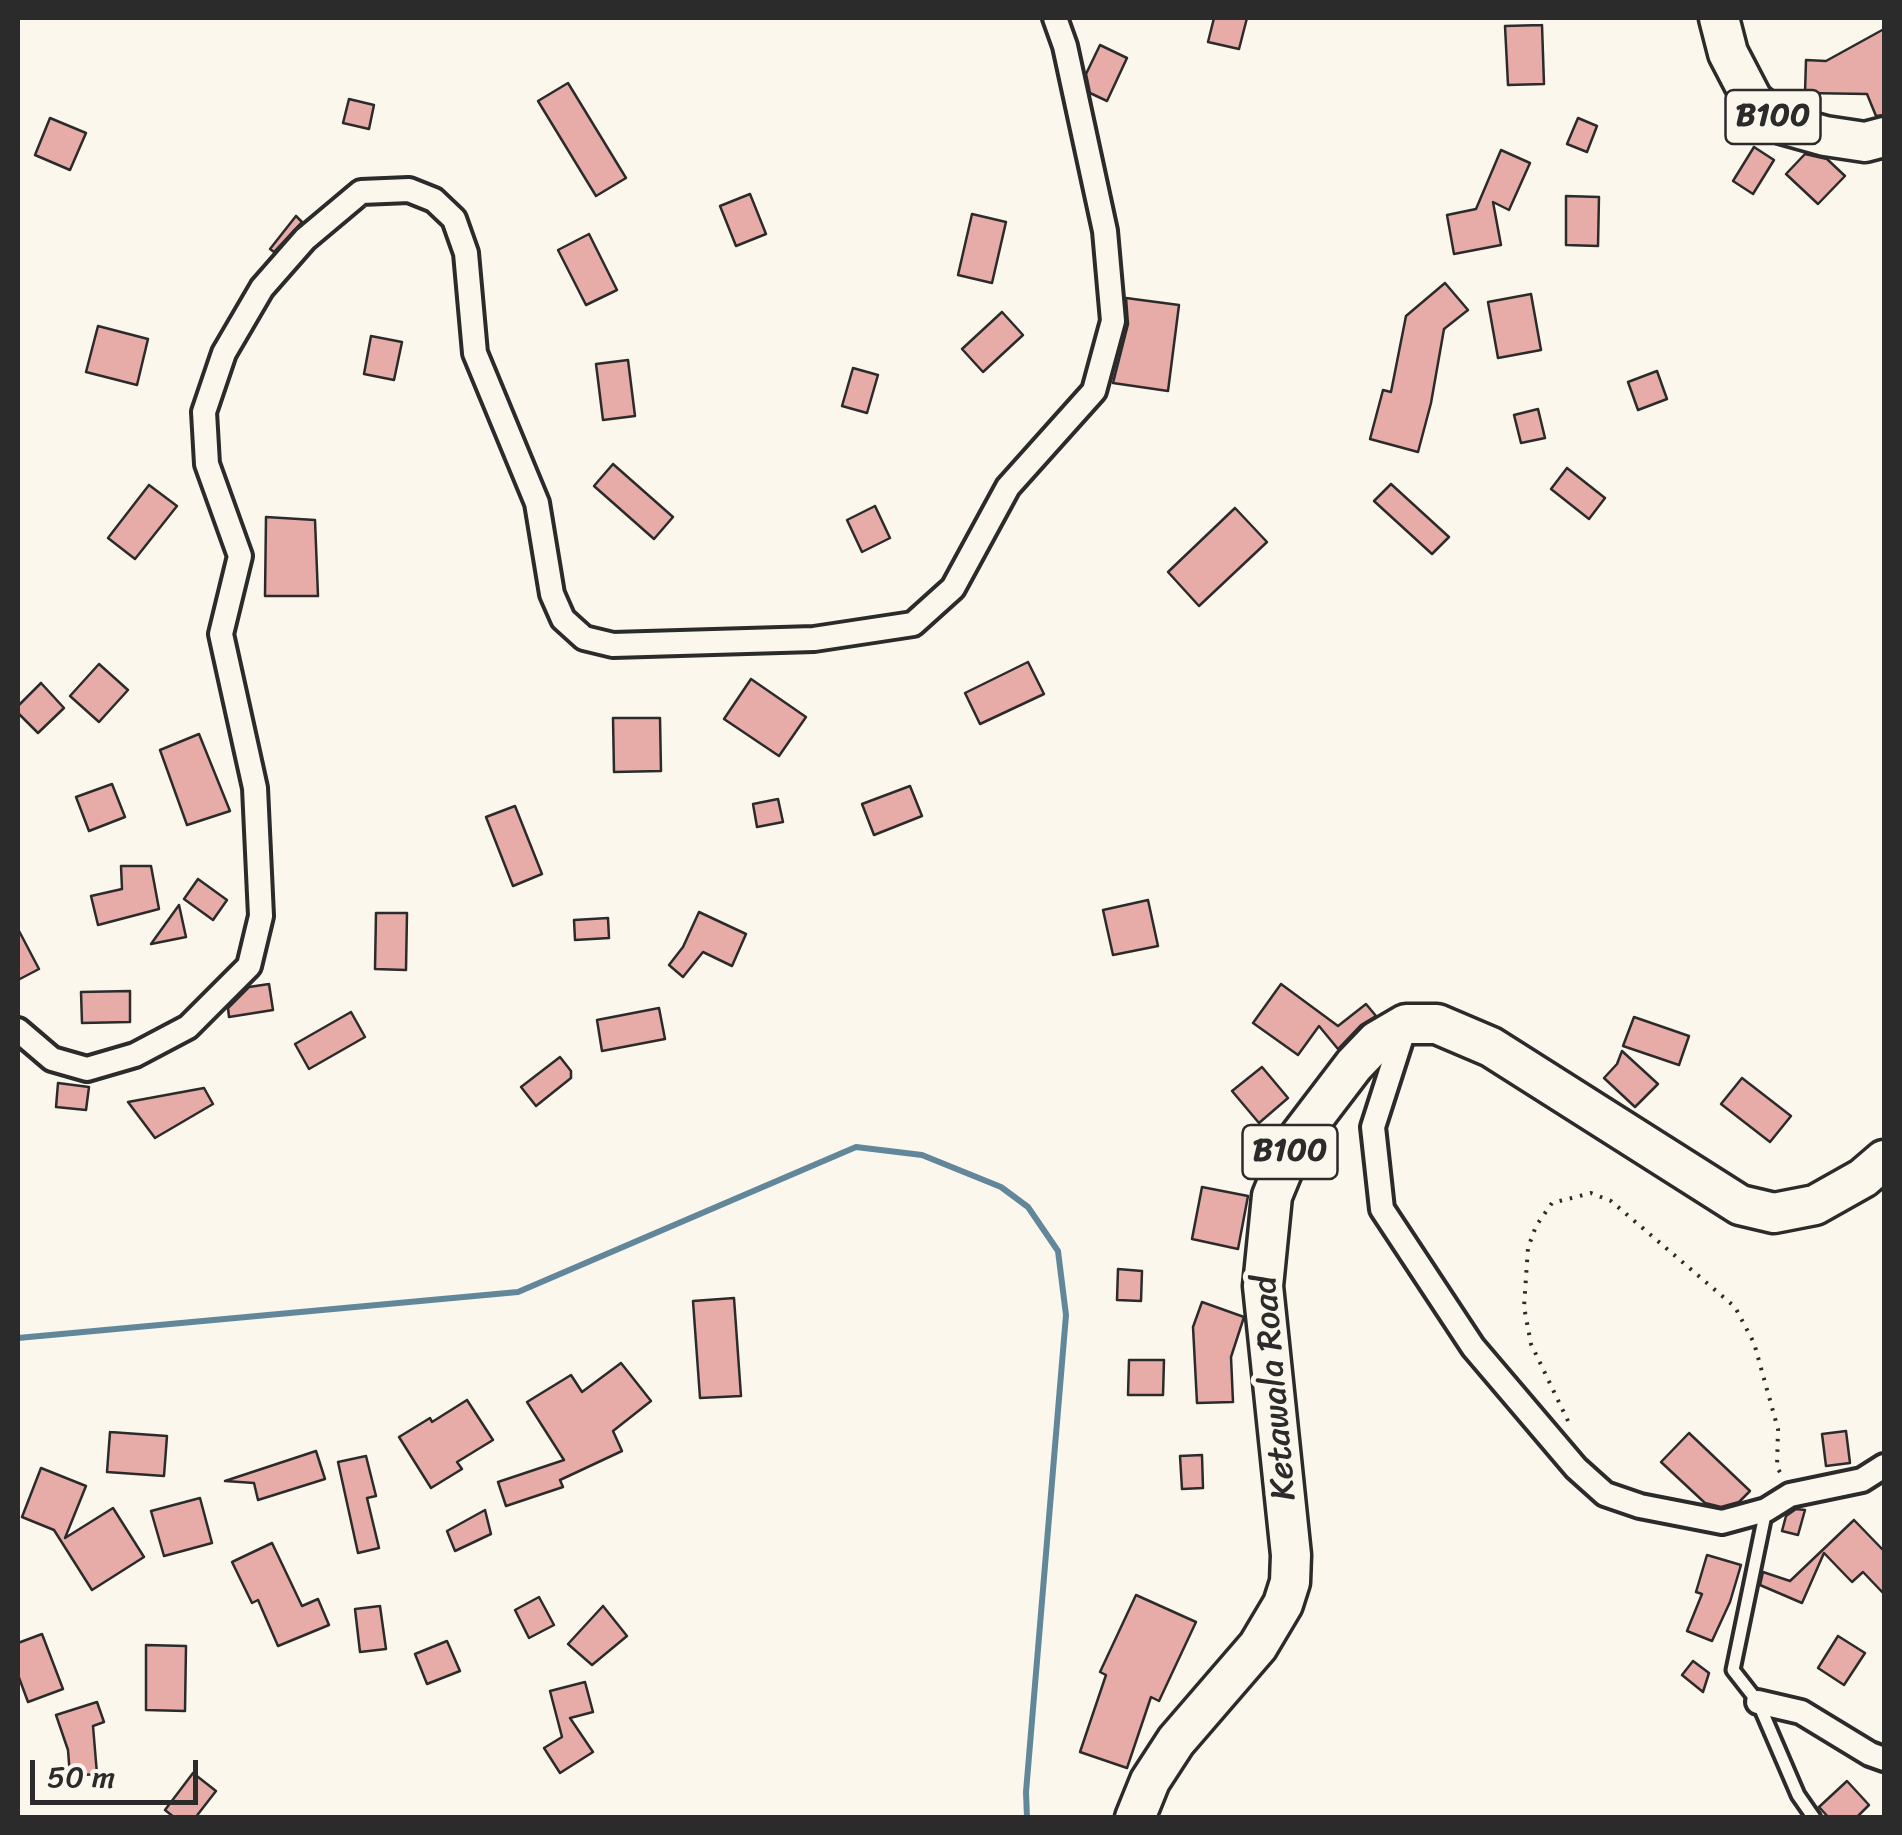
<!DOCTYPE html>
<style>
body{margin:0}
#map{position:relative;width:1902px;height:1835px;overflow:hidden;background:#fbf7ec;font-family:Sriracha,sans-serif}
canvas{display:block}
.frame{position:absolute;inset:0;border:20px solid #2b2b2b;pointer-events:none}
.scale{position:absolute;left:30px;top:1760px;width:168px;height:45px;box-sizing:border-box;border:5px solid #2b2b2b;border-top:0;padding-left:12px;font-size:30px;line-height:35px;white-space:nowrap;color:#2b2b2b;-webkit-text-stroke:8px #fbf7ec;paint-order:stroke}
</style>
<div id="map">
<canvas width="1902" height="1835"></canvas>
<div class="frame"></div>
<div class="scale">50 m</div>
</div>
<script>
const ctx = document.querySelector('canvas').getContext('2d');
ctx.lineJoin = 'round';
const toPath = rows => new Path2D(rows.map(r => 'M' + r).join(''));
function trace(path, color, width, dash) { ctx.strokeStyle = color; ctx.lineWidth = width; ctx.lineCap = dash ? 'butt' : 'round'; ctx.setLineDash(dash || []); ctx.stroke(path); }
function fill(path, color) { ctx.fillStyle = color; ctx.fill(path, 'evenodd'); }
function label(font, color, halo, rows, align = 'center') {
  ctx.font = font + ' Sriracha,sans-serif'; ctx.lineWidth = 10; ctx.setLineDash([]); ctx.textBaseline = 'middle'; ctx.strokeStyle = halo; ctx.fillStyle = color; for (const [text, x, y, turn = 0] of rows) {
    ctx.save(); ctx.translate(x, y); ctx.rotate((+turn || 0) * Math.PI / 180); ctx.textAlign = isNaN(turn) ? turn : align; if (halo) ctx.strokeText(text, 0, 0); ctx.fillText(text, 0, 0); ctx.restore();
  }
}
trace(toPath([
 [18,1338,518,1292,856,1147,922,1155,1001,1187,1028,1207,1058,1251,1066,1315,1026,1792,1027,1818]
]), '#62879b', 6);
const building = toPath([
 [1214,18,1247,18,1239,49,1208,42,1214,18],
 [1542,25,1544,84,1508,85,1505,26,1542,25],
 [1884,29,1884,115,1876,116,1867,94,1805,93,1806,60,1826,61,1884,29],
 [1100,45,1127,58,1107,101,1090,93,1086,74,1100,45],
 [568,83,626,178,596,196,538,101,568,83],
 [349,99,374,105,369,129,343,123,349,99],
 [50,118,86,133,70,170,35,155,50,118],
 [1578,118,1597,126,1587,152,1567,144,1578,118],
 [1754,147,1774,160,1753,194,1733,181,1754,147],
 [1501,150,1530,163,1509,210,1493,202,1501,245,1454,254,1447,215,1476,209,1501,150],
 [1805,154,1827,159,1845,176,1818,204,1786,174,1805,154],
 [750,194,766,234,736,246,720,206,750,194],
 [1566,196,1599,197,1598,246,1566,245,1566,196],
 [972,214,1006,222,992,283,958,275,972,214],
 [296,216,302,222,274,252,270,249,296,216],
 [589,234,617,290,586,305,558,250,589,234],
 [1445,283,1468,310,1444,329,1431,403,1418,452,1370,439,1383,390,1391,392,1406,316,1445,283],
 [1531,294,1541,350,1498,358,1488,302,1531,294],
 [1126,298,1179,305,1168,391,1113,383,1128,324,1126,298],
 [1002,312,1023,335,983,372,962,349,1002,312],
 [98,326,148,339,137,385,86,372,98,326],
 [371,336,402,342,394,380,364,374,371,336],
 [628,360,635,416,603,420,596,364,628,360],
 [853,368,878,375,867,413,842,406,853,368],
 [1657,371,1667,399,1638,410,1628,382,1657,371],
 [1538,409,1545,438,1521,443,1514,415,1538,409],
 [613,464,673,517,654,539,594,486,613,464],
 [1567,468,1605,498,1589,519,1551,489,1567,468],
 [1391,484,1449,537,1432,554,1374,501,1391,484],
 [149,485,177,506,135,559,108,538,149,485],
 [875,506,890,538,862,552,847,520,875,506],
 [1235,508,1267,542,1199,606,1168,572,1235,508],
 [266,517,315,520,318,596,265,596,266,517],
 [1028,662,1044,694,980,724,965,693,1028,662],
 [99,664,128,690,99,722,70,696,99,664],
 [751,679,806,717,779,756,724,719,751,679],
 [41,683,64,708,38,733,18,713,18,706,41,683],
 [613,718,660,718,661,771,614,772,613,718],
 [199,734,230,811,187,825,160,750,199,734],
 [112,784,125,817,89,831,76,797,112,784],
 [910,786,922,816,874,835,862,804,910,786],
 [778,799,783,822,757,827,753,804,778,799],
 [515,806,542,874,513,886,486,817,515,806],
 [121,866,151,866,159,909,98,925,91,896,122,889,121,866],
 [198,879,227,900,213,920,184,899,198,879],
 [1148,900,1158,946,1113,955,1103,910,1148,900],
 [179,905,186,937,151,944,179,905],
 [699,912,746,934,732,966,703,952,683,977,669,965,683,947,699,912],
 [376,913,407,913,406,970,375,969,376,913],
 [608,918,609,938,575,940,574,920,608,918],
 [18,929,39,969,18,980,18,929],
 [269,984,273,1010,229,1017,228,1008,249,987,269,984],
 [1281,984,1338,1026,1366,1004,1376,1016,1361,1025,1338,1049,1319,1026,1298,1055,1253,1023,1281,984],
 [130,991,130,1022,82,1023,81,992,130,991],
 [659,1008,665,1039,602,1051,597,1020,659,1008],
 [351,1012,365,1037,309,1069,295,1044,351,1012],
 [1634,1017,1689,1036,1679,1065,1623,1046,1634,1017],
 [1622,1051,1658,1084,1635,1107,1604,1078,1617,1064,1622,1051],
 [560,1057,571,1071,571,1078,536,1106,521,1087,560,1057],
 [1262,1067,1288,1098,1259,1123,1232,1091,1262,1067],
 [1742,1078,1791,1116,1770,1142,1721,1104,1742,1078],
 [58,1083,89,1087,86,1110,56,1107,58,1083],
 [204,1088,213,1104,155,1138,128,1102,204,1088],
 [1202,1187,1248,1196,1238,1249,1192,1239,1202,1187],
 [1118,1269,1142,1271,1141,1301,1117,1300,1118,1269],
 [734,1298,741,1396,700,1398,693,1301,734,1298],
 [1202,1302,1244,1317,1231,1357,1233,1402,1197,1403,1193,1327,1202,1302],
 [1129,1360,1164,1360,1163,1395,1128,1395,1129,1360],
 [621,1363,651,1401,613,1431,622,1451,560,1480,563,1487,506,1506,498,1482,564,1460,527,1402,571,1375,582,1392,621,1363],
 [467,1400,493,1440,457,1462,462,1469,431,1488,399,1437,430,1418,432,1422,467,1400],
 [1846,1431,1850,1463,1826,1466,1822,1434,1846,1431],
 [110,1432,167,1436,164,1476,107,1472,110,1432],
 [1689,1433,1750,1491,1739,1502,1721,1507,1705,1503,1661,1462,1689,1433],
 [316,1451,325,1479,258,1500,254,1483,225,1481,316,1451],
 [1202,1455,1203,1488,1182,1489,1180,1456,1202,1455],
 [366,1456,376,1496,367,1498,379,1548,358,1553,338,1462,366,1456],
 [41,1468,86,1486,65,1538,113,1508,144,1557,92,1590,54,1530,22,1517,41,1468],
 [200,1498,212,1543,164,1556,151,1511,200,1498],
 [1796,1509,1805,1510,1798,1535,1782,1531,1786,1516,1796,1509],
 [485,1510,491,1534,455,1551,447,1531,485,1510],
 [1854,1520,1884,1551,1884,1594,1863,1572,1852,1582,1824,1553,1802,1603,1760,1585,1763,1572,1790,1581,1854,1520],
 [272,1543,302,1606,318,1599,329,1625,278,1646,258,1600,252,1603,232,1562,272,1543],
 [1707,1555,1741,1565,1730,1602,1712,1641,1687,1631,1702,1594,1696,1592,1707,1555],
 [1136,1595,1196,1622,1159,1701,1151,1697,1127,1768,1080,1752,1106,1675,1100,1672,1136,1595],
 [539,1597,554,1625,529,1638,515,1610,539,1597],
 [380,1606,386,1649,360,1652,355,1609,380,1606],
 [603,1606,627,1636,592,1665,568,1644,603,1606],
 [42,1634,63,1689,28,1702,18,1675,18,1643,42,1634],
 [1838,1636,1865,1653,1844,1685,1818,1668,1838,1636],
 [447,1641,460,1671,427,1684,415,1654,447,1641],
 [146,1645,186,1646,185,1711,146,1710,146,1645],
 [1693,1661,1709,1673,1703,1692,1682,1675,1693,1661],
 [585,1682,593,1712,570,1718,593,1752,560,1773,544,1748,562,1737,550,1691,585,1682],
 [97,1702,104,1722,93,1726,97,1774,70,1776,68,1750,56,1715,97,1702],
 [193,1773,216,1791,195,1818,175,1818,165,1810,193,1773],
 [1847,1781,1869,1805,1856,1818,1829,1818,1819,1807,1847,1781]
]);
fill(building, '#e7aca8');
trace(building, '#2b2b2b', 2.5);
const lane = toPath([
 [1766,1510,1733,1670,1758,1702,1798,1795,1814,1818]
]);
const street = toPath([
 [1406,1024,1373,1127,1382,1209,1473,1347,1576,1468,1605,1494,1640,1506,1722,1522,1766,1510,1790,1495,1862,1480,1884,1466],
 [18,1030,52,1059,87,1069,135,1055,188,1027,249,966,261,916,255,788,221,634,240,556,207,464,204,412,224,353,262,288,305,239,361,192,409,190,434,200,454,219,466,253,475,353,537,503,552,594,563,619,584,638,613,645,814,639,913,624,953,588,1008,487,1094,391,1113,321,1105,231,1065,46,1055,18],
 [1758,1702,1801,1712,1870,1754,1884,1759]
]);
const primary = toPath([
 [1719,18,1728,53,1753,101,1782,124,1825,136,1865,142,1884,137],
 [1135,1818,1150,1781,1176,1741,1258,1646,1283,1604,1290,1582,1291,1555,1263,1286,1272,1196,1293,1145,1354,1065,1377,1041,1406,1024,1437,1024,1491,1047,1740,1205,1774,1213,1815,1205,1863,1178,1884,1160]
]);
trace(lane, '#2b2b2b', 19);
trace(street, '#2b2b2b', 30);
trace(primary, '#2b2b2b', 45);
trace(toPath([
 [1568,1421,1531,1344,1524,1307,1528,1248,1536,1226,1552,1203,1591,1193,1611,1201,1735,1307,1754,1343,1778,1429,1777,1467,1781,1474]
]), '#2b2b2b', 4, [2.5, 8]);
trace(lane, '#fbf7ec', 11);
trace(street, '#fbf7ec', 22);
trace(primary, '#fbf7ec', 38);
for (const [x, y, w] of [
 [1773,117,95],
 [1290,1152,95]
]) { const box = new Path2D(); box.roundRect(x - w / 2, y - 27, w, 54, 8); ctx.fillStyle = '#fbf7ec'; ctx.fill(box); trace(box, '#2b2b2b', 2.5); }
label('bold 32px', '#2b2b2b', null, [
 ["B100",1773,117],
 ["B100",1290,1152]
]);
label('35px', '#2b2b2b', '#fbf7ec', [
 ["Ketawala Road",1276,1388,-95]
]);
</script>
